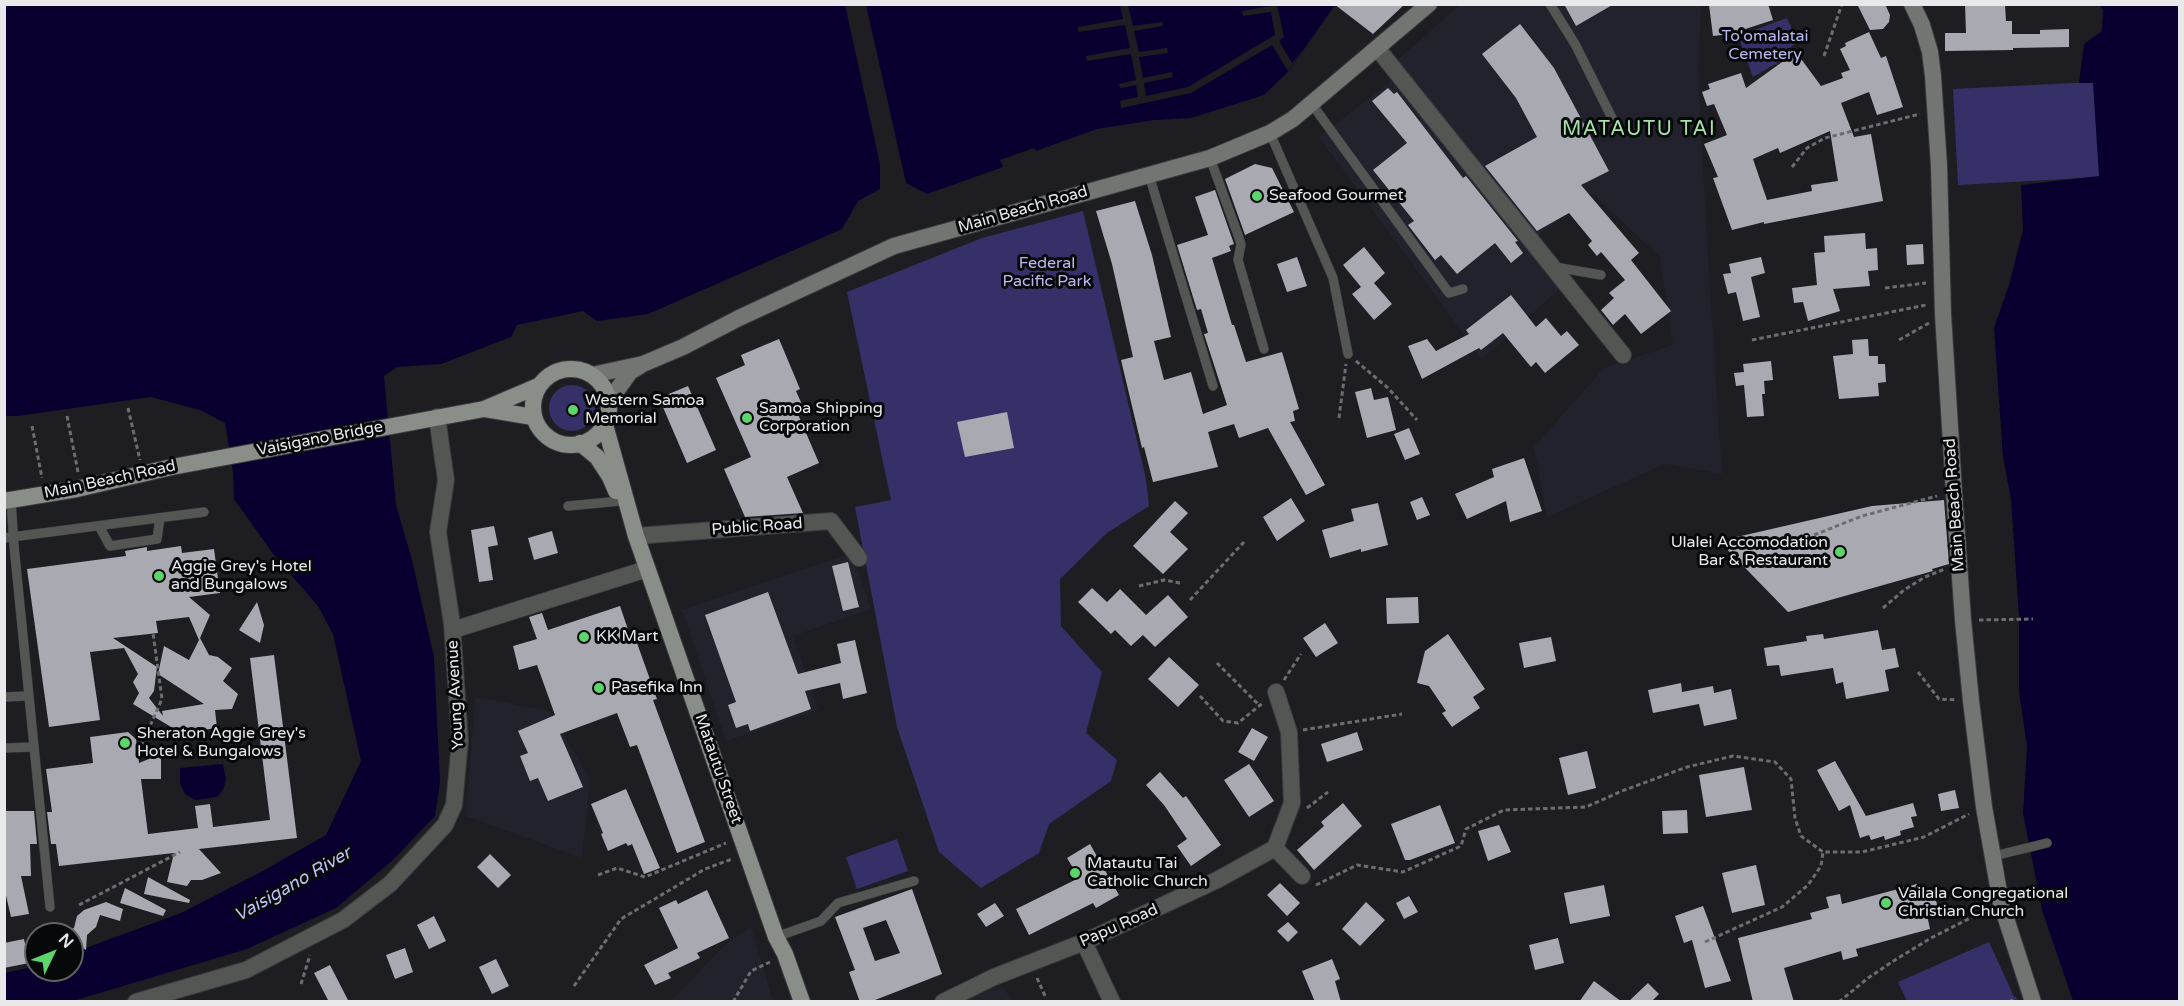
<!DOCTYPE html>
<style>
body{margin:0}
#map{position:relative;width:2184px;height:1006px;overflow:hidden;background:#1d1d22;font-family:"Varela Round",sans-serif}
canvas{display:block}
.frame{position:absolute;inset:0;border:6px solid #e9e9ec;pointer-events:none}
.north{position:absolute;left:24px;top:922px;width:60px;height:60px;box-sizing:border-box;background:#07080a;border:2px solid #616264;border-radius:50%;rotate:47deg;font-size:16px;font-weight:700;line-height:24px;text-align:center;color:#e9e9ec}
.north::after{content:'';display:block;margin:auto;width:21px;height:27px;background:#5dd56d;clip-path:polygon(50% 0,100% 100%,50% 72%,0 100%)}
</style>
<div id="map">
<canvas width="2184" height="1006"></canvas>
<div class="frame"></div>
<div class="north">N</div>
</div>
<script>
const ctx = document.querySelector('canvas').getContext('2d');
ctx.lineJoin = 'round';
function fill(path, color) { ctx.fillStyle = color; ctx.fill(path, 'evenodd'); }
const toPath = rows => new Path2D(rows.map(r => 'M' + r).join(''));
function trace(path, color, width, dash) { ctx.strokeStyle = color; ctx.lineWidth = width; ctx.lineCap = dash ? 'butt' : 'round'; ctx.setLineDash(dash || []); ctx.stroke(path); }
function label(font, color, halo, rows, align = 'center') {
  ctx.font = font + ' "Varela Round",sans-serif'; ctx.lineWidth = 6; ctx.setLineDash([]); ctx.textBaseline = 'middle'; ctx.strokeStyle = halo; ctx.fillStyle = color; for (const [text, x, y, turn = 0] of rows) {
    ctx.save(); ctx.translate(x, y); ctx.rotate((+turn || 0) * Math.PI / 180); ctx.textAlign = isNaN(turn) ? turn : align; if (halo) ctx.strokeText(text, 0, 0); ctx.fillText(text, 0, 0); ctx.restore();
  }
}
fill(toPath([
 [1460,5,1701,5,1698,67,1707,243,1722,474,1665,464,1547,517,1534,447,1604,368,1673,345,1660,257,1592,193,1533,240,1564,285,1482,359,1319,137,1402,73,1394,63],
 [852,553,871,609,793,636,818,710,726,741,682,610],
 [475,697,549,711,590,779,582,858,466,816],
 [751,927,773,1001,671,1001,727,943],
 [1002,986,1013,1001,961,1002,974,994]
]), '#22222d');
fill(toPath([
 [1787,18,1798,42,1787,50,1789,56,1753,77,1738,36],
 [2094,82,2100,177,1958,185,1953,89],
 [1083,211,1146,479,1149,506,1107,533,1060,579,1061,626,1102,672,1086,733,1117,760,1111,781,1049,824,1039,853,981,888,939,852,897,727,855,507,891,500,847,292,982,238],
 '549 408a23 23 0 1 1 46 0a23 23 0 1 1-46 0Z',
 [897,839,908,871,857,889,846,857],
 [1989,942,2016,1001,1907,1001,1898,982]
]), '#353168');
fill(toPath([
 [5,5,845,5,880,164,880,189,858,201,842,229,648,314,597,321,583,311,517,325,511,337,441,364,397,367,384,376,396,505,412,560,434,657,440,783,435,816,393,860,336,908,247,949,73,1001,5,1002,5,973,36,966,36,970,72,970,72,953,181,913,261,872,326,835,361,761,333,634,318,606,274,555,234,499,233,472,225,423,200,410,151,397,18,416,5,416],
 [866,5,1335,5,1288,72,1264,95,1191,118,1154,120,1097,129,1036,151,1034,148,1000,160,1003,167,927,194,906,183],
 [2099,5,2179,5,2179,1001,2073,1001,2042,910,2023,813,2027,747,2019,691,2019,616,2011,499,2003,457,1994,328,2009,285,2023,230,2021,185,2099,176,2093,83,2079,83,2084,44,2102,31,2103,10],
 [223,764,226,780,223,790,217,797,195,800,185,794,180,784,180,768]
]), '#0a002f');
fill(toPath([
 [1120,5,1128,5,1133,26,1162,22,1163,26,1134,31,1139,52,1167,48,1168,53,1139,57,1143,78,1172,72,1173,77,1144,83,1146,96,1188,87,1275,35,1271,12,1243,16,1242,11,1277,5,1284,37,1279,41,1292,63,1304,49,1288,71,1272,45,1191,93,1121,108,1120,101,1138,97,1136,85,1120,88,1119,84,1136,80,1131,54,1087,61,1086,56,1130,48,1125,25,1078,32,1078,27,1123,19]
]), '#1d1d22');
fill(toPath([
 [1334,4,1405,4,1373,34],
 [1564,4,1614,4,1576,26],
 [1768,4,1773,20,1730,34,1713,36,1709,5],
 [1857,4,1885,4,1890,15,1889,22,1883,29,1870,30],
 [1965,4,2005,4,2006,21,2012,21,2012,34,2040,34,2040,30,2069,29,2069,47,2013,48,2013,50,1945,51,1945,33,1966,33],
 [1520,24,1554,68,1609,171,1581,185,1639,253,1631,260,1671,311,1641,334,1625,314,1613,325,1601,310,1614,298,1609,293,1625,280,1601,252,1597,256,1588,245,1592,241,1569,213,1537,231,1485,166,1537,137,1516,98,1482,54],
 [1869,32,1881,58,1886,56,1903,107,1877,115,1869,92,1841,103,1854,137,1871,134,1883,201,1764,224,1764,222,1732,230,1713,178,1718,177,1704,144,1727,135,1714,104,1707,106,1702,92,1710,89,1708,84,1741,73,1746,88,1796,52,1821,86,1843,78,1841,73,1850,70,1840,49,1846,46,1845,43],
 [1830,131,1838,181,1811,185,1812,191,1767,200,1753,159,1778,148,1780,153],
 [1388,88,1394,94,1397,92,1463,178,1466,176,1518,241,1515,242,1523,253,1511,263,1495,243,1457,274,1441,255,1435,260,1408,225,1414,221,1373,170,1407,143,1372,101],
 [1255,164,1272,168,1294,212,1245,235,1225,179],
 [1215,190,1234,244,1229,246,1231,251,1212,258,1232,325,1234,325,1246,362,1282,352,1299,409,1293,411,1295,421,1290,422,1325,485,1306,495,1268,428,1239,438,1234,424,1208,432,1218,467,1153,482,1144,447,1142,448,1121,360,1133,357,1112,264,1096,211,1135,201,1152,255,1171,337,1154,341,1164,380,1191,372,1203,414,1227,405,1204,334,1208,333,1201,309,1197,310,1177,245,1208,235,1195,197],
 [1865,233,1866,249,1877,248,1878,270,1868,271,1870,286,1833,289,1840,311,1808,321,1803,302,1794,303,1792,288,1817,285,1814,253,1825,252,1824,236],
 [1923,244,1924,264,1907,265,1906,245],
 [1364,247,1385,273,1374,283,1392,304,1374,320,1352,294,1361,287,1343,265],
 [1297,257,1307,286,1287,292,1277,264],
 [1761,257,1765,273,1751,277,1760,317,1743,321,1736,292,1728,294,1723,274,1731,273,1729,264],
 [1511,295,1536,327,1546,318,1561,336,1567,331,1579,345,1545,373,1536,362,1531,367,1503,333,1481,350,1479,348,1422,379,1408,346,1427,339,1436,351,1469,334,1466,330],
 [779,339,800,389,796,391,804,409,797,412,819,463,787,477,803,513,745,517,724,469,751,457,716,378,745,365,741,355],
 [1868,339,1869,356,1878,356,1878,364,1885,364,1886,382,1878,383,1879,396,1839,399,1833,356,1853,354,1852,340],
 [1771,361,1773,380,1764,381,1765,394,1762,394,1764,416,1747,417,1744,385,1736,386,1734,373,1744,372,1743,364],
 [688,386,716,450,687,463,659,398],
 [1371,388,1374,400,1388,397,1396,430,1367,438,1355,392],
 [1007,412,1014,448,965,457,957,422],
 [1409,428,1420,454,1405,460,1394,434],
 [1524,458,1542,511,1510,522,1506,501,1467,519,1455,494,1494,477,1492,469],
 [1422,497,1430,515,1417,520,1410,502],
 [1291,498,1305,521,1277,541,1263,517],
 [1944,500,1949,564,1932,569,1933,571,1788,612,1719,541,1872,506],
 [1175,501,1188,513,1170,532,1188,549,1163,574,1133,546],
 [1378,503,1388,545,1361,552,1361,549,1330,558,1322,530,1354,521,1351,509],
 [494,526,498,545,488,547,493,580,479,582,471,530],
 [552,531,558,553,534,560,528,538],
 [181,546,182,553,214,549,220,593,189,597,210,615,200,638,209,655,218,657,232,668,223,681,238,694,232,709,215,710,217,728,181,733,133,704,139,693,133,682,138,674,124,648,90,652,100,720,49,727,27,569,126,556,125,551,147,547,147,551],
 [189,617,199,640,189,660,164,646,158,674,204,704,162,711,163,716,149,698,154,691,157,667,113,638,158,633,156,621],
 [848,562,859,607,843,611,832,566],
 [1092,588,1107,602,1120,589,1146,615,1168,595,1188,617,1155,647,1143,635,1131,646,1115,630,1111,634,1078,602],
 [768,592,798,674,841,663,837,644,855,640,867,693,843,699,840,683,805,691,811,709,750,731,748,724,736,728,728,705,736,702,705,615],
 [1418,597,1419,623,1387,624,1386,598],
 [257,602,264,625,260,643,239,630],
 [620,606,633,644,637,643,657,699,653,700,705,842,677,853,637,745,630,747,617,713,560,734,583,787,548,801,538,778,530,781,520,756,528,753,518,731,555,715,537,665,519,670,513,646,537,639,529,617,542,613,548,630],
 [1325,623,1338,643,1316,657,1303,638],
 [1878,630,1882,650,1895,648,1899,667,1885,670,1889,691,1846,699,1843,682,1836,684,1833,668,1781,676,1779,665,1767,666,1764,648,1807,641,1806,636,1823,634,1824,639],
 [1448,634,1485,689,1473,697,1480,708,1452,727,1442,713,1446,711,1429,686,1417,683,1425,651],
 [1551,637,1556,661,1524,668,1519,643],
 [274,655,297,838,199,849,221,873,202,880,191,880,187,886,167,882,174,853,59,866,56,844,51,844,47,812,52,812,46,769,93,763,90,737,128,732,136,739,139,763,161,754,161,779,141,779,148,834,198,828,195,806,210,804,213,827,270,820,250,658],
 [1169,657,1199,685,1178,707,1148,679],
 [1681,683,1682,692,1713,686,1714,693,1731,689,1737,719,1704,726,1699,704,1653,713,1648,690],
 [1252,728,1268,737,1254,761,1238,752],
 [1357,732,1363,750,1327,762,1321,744],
 [1587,751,1596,788,1568,795,1559,758],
 [1835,761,1866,816,1913,803,1917,816,1911,817,1914,827,1900,831,1901,835,1885,840,1884,836,1871,840,1869,835,1860,838,1850,805,1839,811,1817,770],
 [1249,764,1274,801,1249,817,1224,780],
 [1744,767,1752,810,1706,817,1699,775],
 [1160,772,1183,798,1186,796,1221,845,1191,866,1177,846,1187,839,1164,805,1146,785],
 [626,789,660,868,644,874,632,844,628,846,626,843,608,851,601,834,603,833,591,804],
 [1955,790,1959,808,1941,811,1938,794],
 [1343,803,1362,826,1314,870,1297,850,1324,826,1321,822],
 [1440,805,1455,843,1410,860,1405,860,1391,824],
 [1687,810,1688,833,1663,834,1662,811],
 [4,811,34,811,37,844,30,844,31,876,21,876,29,914,11,917,4,887],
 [1499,825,1511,852,1488,861,1478,831],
 [1090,844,1119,895,1096,908,1093,903,1029,935,1016,909,1079,878,1067,858],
 [490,854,511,875,498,888,477,867],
 [1756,865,1765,905,1732,913,1722,873],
 [148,877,190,900,189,903,144,894],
 [1280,883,1300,903,1287,916,1267,895],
 [1917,884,1920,896,1934,893,1939,912,1927,915,1930,929,1856,949,1858,956,1843,960,1841,951,1784,968,1794,1002,1753,1002,1738,938,1812,919,1810,913,1829,908,1826,897,1840,894,1842,904],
 [1604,885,1610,916,1570,924,1564,893],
 [125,888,166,910,163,916,120,903],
 [912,889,942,974,870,1002,860,1002,849,972,855,970,835,917],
 [886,920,900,953,875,961,863,928],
 [707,890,729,938,697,953,700,958,668,973,671,978,655,985,644,965,678,948,659,908,676,900,678,904],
 [1409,896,1418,912,1404,919,1396,903],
 [106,902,123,909,120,921,100,915,96,927,87,935,86,950,72,941,72,929,74,928,77,916,84,910],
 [1366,902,1385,920,1360,946,1342,929],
 [995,903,1004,916,986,927,977,914],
 [1703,906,1731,981,1705,988,1692,940,1684,943,1675,916],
 [434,916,446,941,429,949,417,925],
 [1288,922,1298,932,1288,942,1277,931],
 [1558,938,1564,963,1535,970,1529,945],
 [24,939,29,963,4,968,4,943],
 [405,948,413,972,395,979,386,955],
 [496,959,509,986,492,994,479,967],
 [1332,959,1340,979,1335,981,1341,1002,1315,1002,1302,971],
 [330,965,349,1002,329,1002,314,973],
 [1594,981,1622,1002,1579,1002],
 [1648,983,1659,994,1651,1002,1628,1002]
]), '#a9aab1');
const service = toPath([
 [1550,4,1575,44,1614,122],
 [1311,103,1449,293,1463,289],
 [1270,133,1333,278,1348,354],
 [1210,158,1238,235,1241,244,1238,260,1264,349],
 [1149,175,1213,386],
 [1555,267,1601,275],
 [11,500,14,546,50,907],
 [568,506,620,501],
 [99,526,110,546,157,539,160,518],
 [4,538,204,512],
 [4,697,29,696],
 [4,748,34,747],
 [1994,856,2047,843],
 [776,937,821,921,838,903,914,881]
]);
const minor = toPath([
 [1377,48,1623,355],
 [636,536,831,521,859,558],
 [453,630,647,569],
 [1275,848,1302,876],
 [1084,942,1112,1002],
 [136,1002,246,970,343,920,390,884,445,825,454,805,460,741,452,624,438,532,446,480,437,417],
 [943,1002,994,977,1084,942,1217,880,1275,848,1292,803,1289,732,1276,692]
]);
const secondary = toPath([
 [1912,4,1922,25,1930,52,1933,76,1939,166,1943,314,1954,492,1963,620,1971,701,1984,807,2001,903,2033,1002],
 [592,375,643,364,683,347,739,318,894,246,1210,158,1270,133,1293,119,1429,4],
 [609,401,630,372,640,366]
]);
const primary = toPath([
 '533 407a38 38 0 1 1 76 0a38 38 0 1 1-76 0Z',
 [485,409,533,417],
 [605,425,636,536,776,937,785,954,802,1002],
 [580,443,597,457,610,477,616,491],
 [4,501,77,489,172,467,484,409,538,386]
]);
trace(service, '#3a3a3e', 10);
trace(minor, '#3a3a3e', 18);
trace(secondary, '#3a3a3e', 18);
trace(primary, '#3a3a3e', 18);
trace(toPath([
 [1824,56,1842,4],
 [1792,167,1807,148,1825,138,1920,114],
 [1885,288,1926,283],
 [1752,340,1926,305],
 [1899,340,1929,323],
 [1356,361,1388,388,1417,420],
 [128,408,140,460],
 [67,416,78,472],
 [1339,418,1346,364],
 [32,426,42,478],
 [1814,535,1862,516,1937,496],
 [1139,586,1164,580,1180,583],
 [1190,600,1244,542],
 [1883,608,1904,590,1925,577,1945,569],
 [1979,620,2033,619],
 [1217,663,1259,705],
 [1918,672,1939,699,1957,700],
 [1284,680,1301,654],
 [1200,696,1223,721,1238,723,1264,702],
 [1303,730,1402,714],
 [138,753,162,699,153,633],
 [1307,808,1328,792],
 [598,875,617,868,645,877,726,843],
 [1316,885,1357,865,1403,872,1461,846,1466,829,1504,810,1586,807,1622,791,1687,767,1733,756,1775,762,1791,779,1795,818,1801,836,1823,852,1862,852,1924,837,1969,814],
 [79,905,180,852],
 [1705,942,1782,907,1808,885,1821,866,1823,852],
 [1037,978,1046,998],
 [301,984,310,955],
 [574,986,621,919,705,869,732,859],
 [733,1002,751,971,770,962],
 [1839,1002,1868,978,1895,960,1931,938,1986,910],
 [2009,1002,2016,998]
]), '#6d6d71', 3, [4.5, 3]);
trace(service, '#535653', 9);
trace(minor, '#535653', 16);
trace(secondary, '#727572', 16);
trace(primary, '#898e89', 16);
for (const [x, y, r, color] of [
 [1257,196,6,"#5dd56d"],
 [573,410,6,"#5dd56d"],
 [747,418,6,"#5dd56d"],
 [1840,552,6,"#5dd56d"],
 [159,576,6,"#5dd56d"],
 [584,637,6,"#5dd56d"],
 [599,688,6,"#5dd56d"],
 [125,743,6,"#5dd56d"],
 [1075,873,6,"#5dd56d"],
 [1886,903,6,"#5dd56d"]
]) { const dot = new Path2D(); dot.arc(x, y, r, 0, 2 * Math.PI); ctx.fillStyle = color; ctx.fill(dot); trace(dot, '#07080a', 2); }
label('16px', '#b9baf0', '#07080a', [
 ["To'omalatai",1765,37],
 ["Cemetery",1765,55],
 ["Federal",1047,264],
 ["Pacific Park",1047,282]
]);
label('16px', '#e9e9ec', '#07080a', [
 ["Seafood Gourmet",1269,196],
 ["Western Samoa",585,401],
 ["Memorial",585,419],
 ["Samoa Shipping",759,409],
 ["Corporation",759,427],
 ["Ulalei Accomodation",1828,543,"right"],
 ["Bar & Restaurant",1828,561,"right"],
 ["Aggie Grey's Hotel",171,567],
 ["and Bungalows",171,585],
 ["KK Mart",596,637],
 ["Pasefika Inn",611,688],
 ["Sheraton Aggie Grey's",137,734],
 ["Hotel & Bungalows",137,752],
 ["Matautu Tai",1087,864],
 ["Catholic Church",1087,882],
 ["Vailala Congregational",1898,894],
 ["Christian Church",1898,912]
], 'left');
label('16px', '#e9e9ec', '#07080a', [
 ["Main Beach Road",1023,210,-16],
 ["Vaisigano Bridge",320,439,-11],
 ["Main Beach Road",110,480,-12],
 ["Main Beach Road",1955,505,-94],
 ["Public Road",757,527,-4],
 ["Young Avenue",456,695,-93],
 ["Matautu Street",718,769,71],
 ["Papu Road",1119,926,-24]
]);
label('italic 18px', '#bfc0f6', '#07080a', [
 ["Vaisigano River",293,885,-30]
]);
ctx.letterSpacing = '1.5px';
label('20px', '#a6e3aa', '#07080a', [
 ["MATAUTU TAI",1639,130]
]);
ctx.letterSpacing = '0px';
</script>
